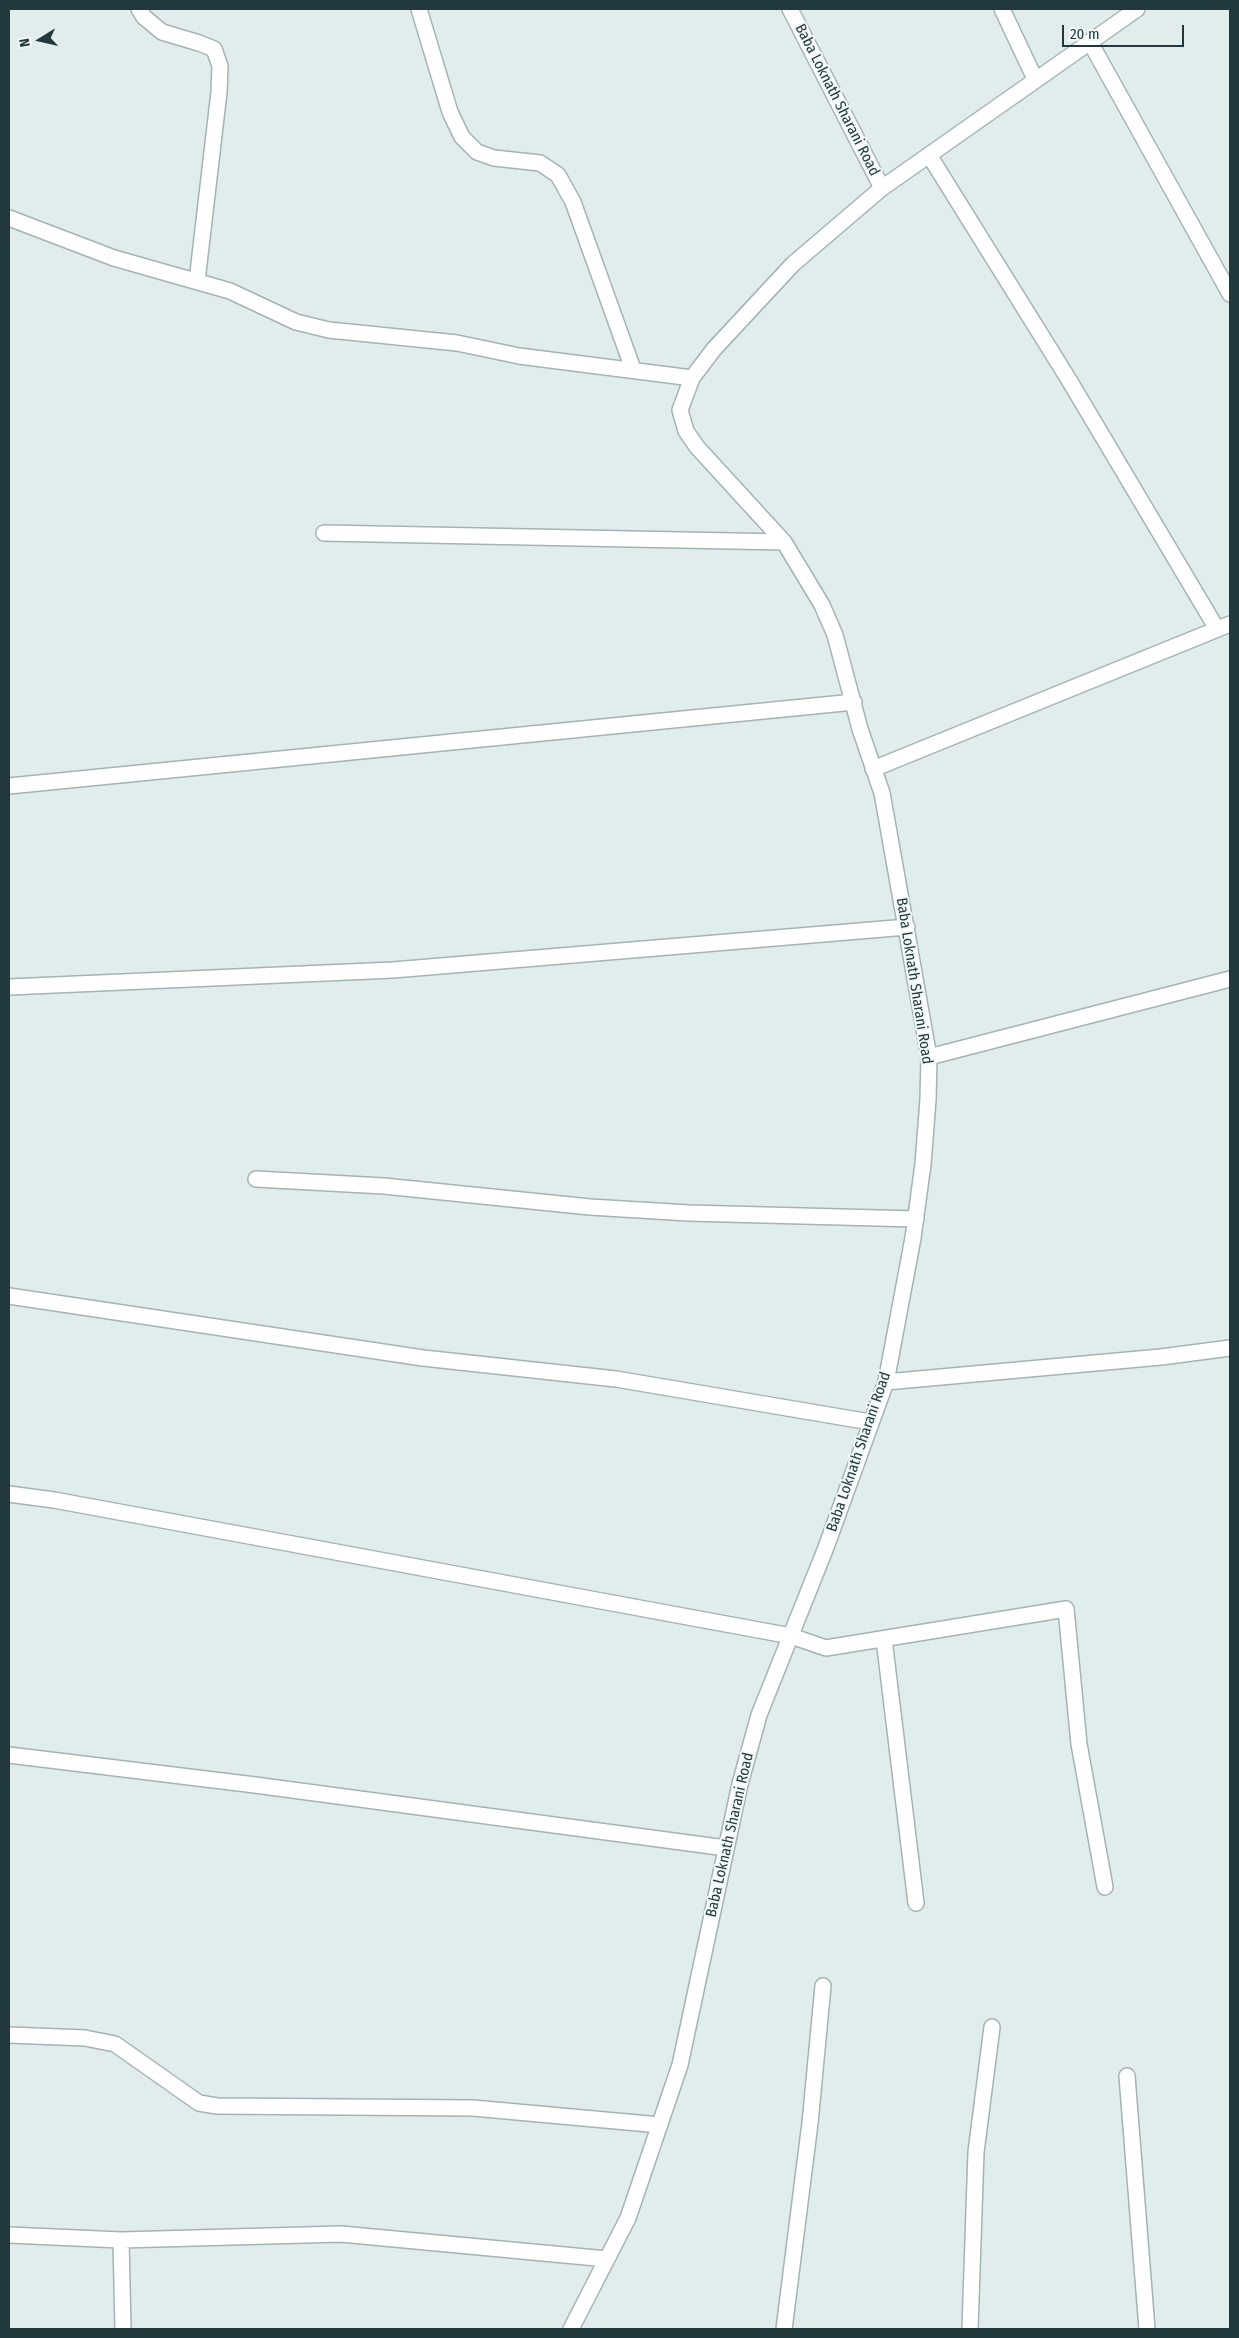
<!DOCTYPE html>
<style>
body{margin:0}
#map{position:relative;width:1239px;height:2338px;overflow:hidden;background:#e1ecec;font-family:"Fira Sans Condensed",sans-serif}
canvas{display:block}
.frame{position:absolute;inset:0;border:10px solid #21393d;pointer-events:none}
.north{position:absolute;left:15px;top:15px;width:50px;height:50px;-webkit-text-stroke:4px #f2f8f8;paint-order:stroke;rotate:260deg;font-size:14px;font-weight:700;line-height:20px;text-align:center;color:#21393d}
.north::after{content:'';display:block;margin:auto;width:18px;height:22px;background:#21393d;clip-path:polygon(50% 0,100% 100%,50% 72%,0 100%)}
.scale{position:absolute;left:1062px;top:25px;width:122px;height:22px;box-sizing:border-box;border:2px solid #21393d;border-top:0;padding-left:6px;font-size:15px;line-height:18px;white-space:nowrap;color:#21393d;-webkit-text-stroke:4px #f2f8f8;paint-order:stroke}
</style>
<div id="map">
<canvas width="1239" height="2338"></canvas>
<div class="frame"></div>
<div class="north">N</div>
<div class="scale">20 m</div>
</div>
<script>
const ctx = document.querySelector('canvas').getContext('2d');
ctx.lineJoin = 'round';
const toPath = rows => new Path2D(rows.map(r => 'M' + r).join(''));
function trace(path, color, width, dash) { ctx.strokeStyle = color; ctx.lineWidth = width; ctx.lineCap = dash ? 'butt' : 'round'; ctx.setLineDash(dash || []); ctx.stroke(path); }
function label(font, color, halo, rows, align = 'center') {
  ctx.font = font + ' "Fira Sans Condensed",sans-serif'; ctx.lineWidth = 4; ctx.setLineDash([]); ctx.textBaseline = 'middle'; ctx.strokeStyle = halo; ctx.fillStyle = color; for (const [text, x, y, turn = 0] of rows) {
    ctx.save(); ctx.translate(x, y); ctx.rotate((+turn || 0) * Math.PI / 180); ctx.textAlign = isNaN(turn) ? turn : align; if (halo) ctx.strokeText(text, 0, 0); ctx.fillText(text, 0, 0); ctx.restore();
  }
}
const minor = toPath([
 [139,9,144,17,162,32,199,43,214,49,220,66,219,92,197,281],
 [419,9,450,112,462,137,477,152,494,158,540,163,558,175,573,202,633,369],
 [790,9,882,188],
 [1002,9,1035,79],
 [1090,42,1230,294],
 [929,155,1069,380,1217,629],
 [9,218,114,258,230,291,296,322,329,330,457,343,519,356,692,378],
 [324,533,784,542],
 [873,769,1230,624],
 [9,786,854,702],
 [9,987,393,970,907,927],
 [929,1057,1230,979],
 [256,1179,384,1186,590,1207,689,1213,916,1219],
 [9,1296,423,1358,616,1379,870,1422],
 [886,1382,1161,1357,1230,1348],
 [9,1494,54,1500,791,1636,826,1648,1066,1609,1079,1744,1105,1887],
 [884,1639,916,1903],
 [9,1755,255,1785,726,1848],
 [9,2035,85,2038,115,2044,199,2103,217,2106,473,2108,660,2125],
 [1127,2076,1147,2329],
 [9,2235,121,2240,341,2234,607,2259],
 [121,2240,123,2329],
 [571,2329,628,2218,680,2065,740,1784,759,1715,825,1550,886,1382,913,1238,923,1164,928,1100,929,1057,882,793,860,729,835,635,822,605,784,542,697,447,686,431,680,410,692,378,714,349,793,264,882,188,1137,9],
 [784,2329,810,2123,823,1986],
 [970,2329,976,2152,992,2027]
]);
trace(minor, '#a4b3b4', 18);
trace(minor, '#fff', 15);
label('15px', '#21393d', '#f2f8f8', [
 ["Baba Loknath Sharani Road",837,100,63],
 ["Baba Loknath Sharani Road",914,981,81],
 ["Baba Loknath Sharani Road",859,1452,-71],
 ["Baba Loknath Sharani Road",730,1835,-77]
]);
</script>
